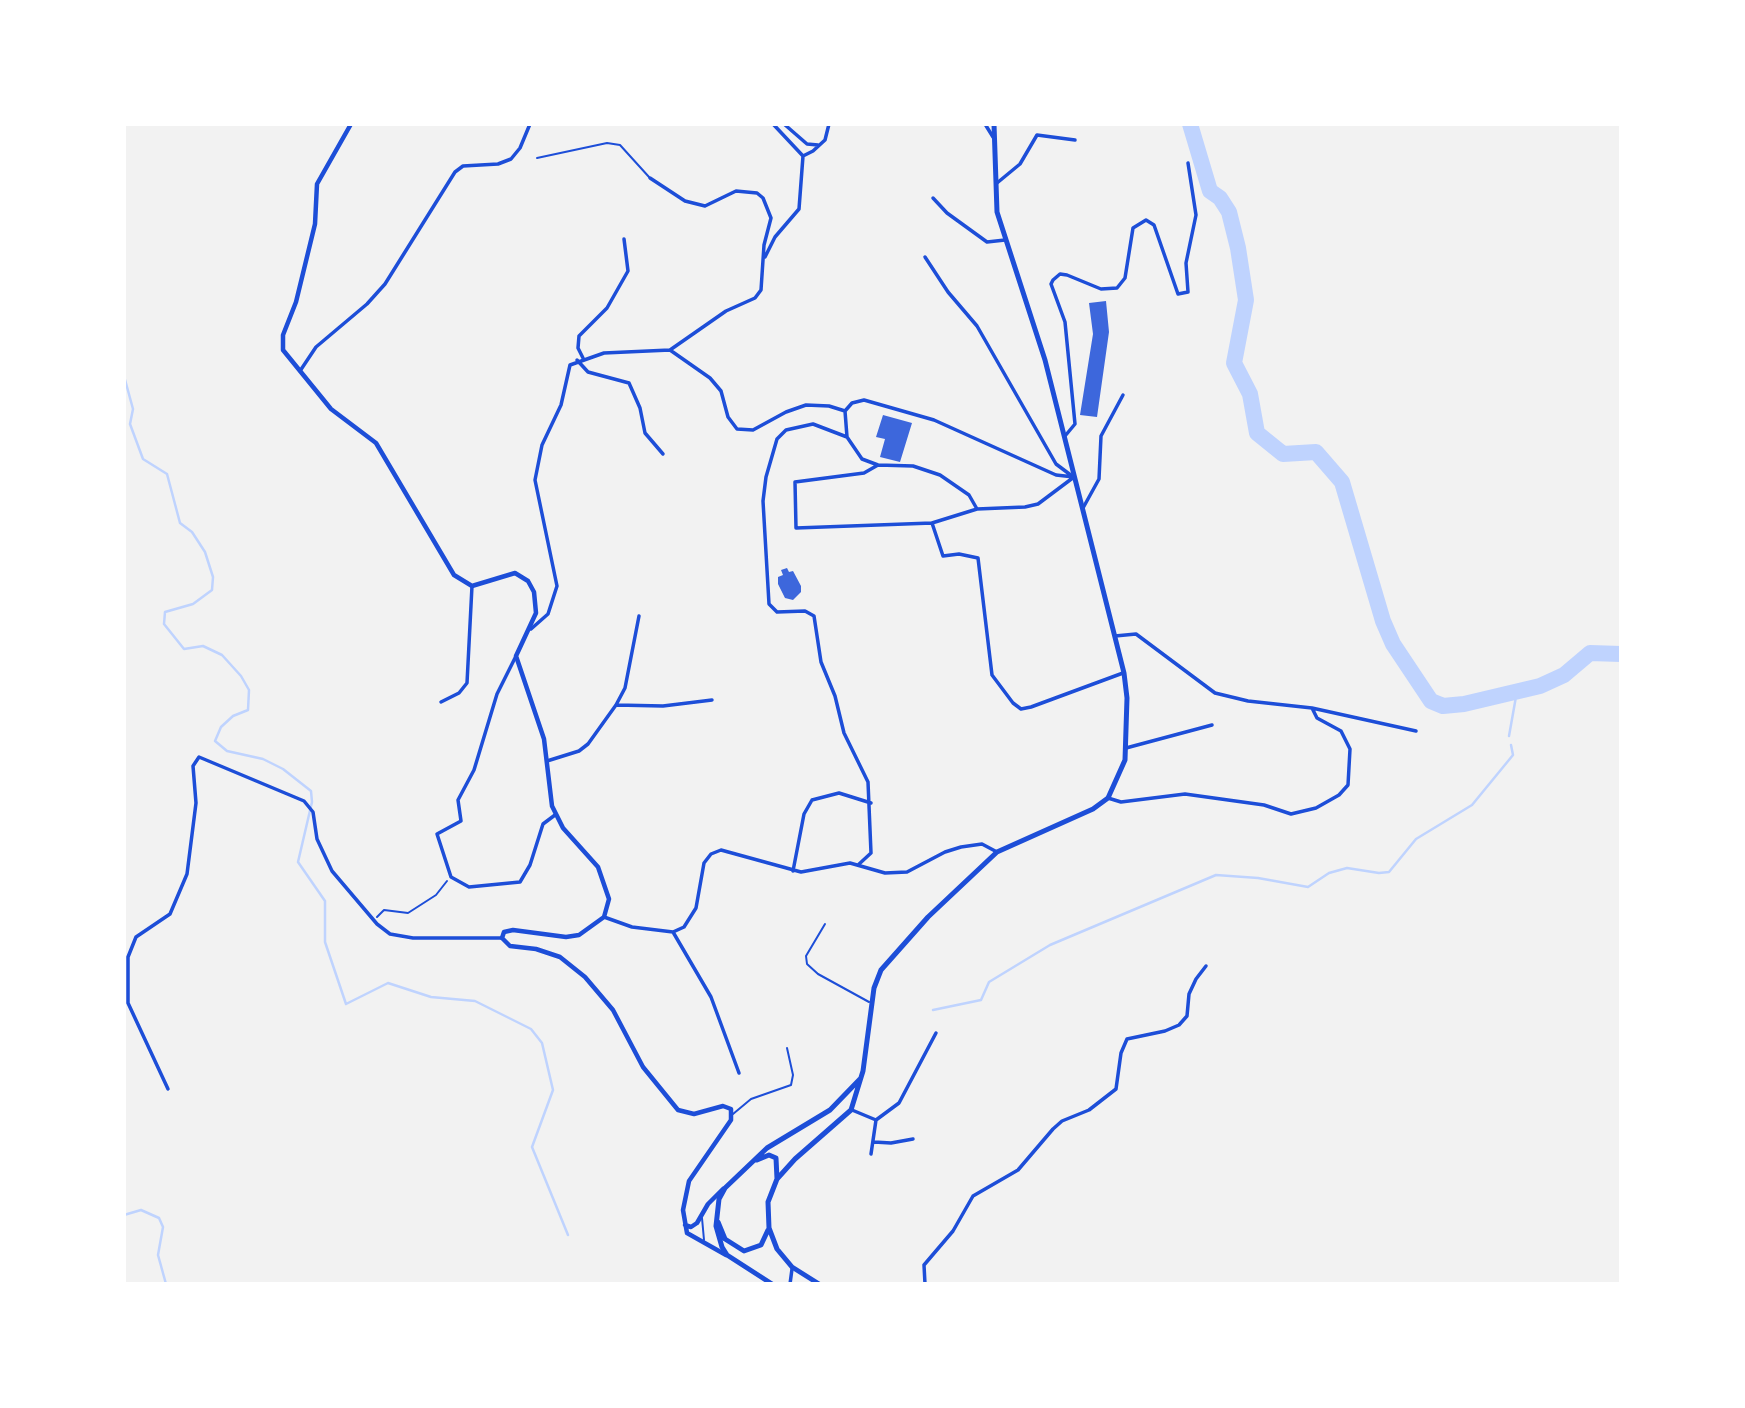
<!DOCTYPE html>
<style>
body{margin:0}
#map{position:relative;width:1745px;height:1408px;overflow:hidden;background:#f2f2f2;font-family:"IBM Plex Serif",serif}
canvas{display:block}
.frame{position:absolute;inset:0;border:126px solid #fff;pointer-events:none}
</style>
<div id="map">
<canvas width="1745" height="1408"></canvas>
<div class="frame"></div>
</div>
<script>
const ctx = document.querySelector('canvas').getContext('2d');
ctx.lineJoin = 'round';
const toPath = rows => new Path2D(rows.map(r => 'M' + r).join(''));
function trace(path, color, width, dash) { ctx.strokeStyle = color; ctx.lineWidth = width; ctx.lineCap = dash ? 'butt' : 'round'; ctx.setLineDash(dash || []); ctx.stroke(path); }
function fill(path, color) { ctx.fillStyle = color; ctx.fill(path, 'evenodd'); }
trace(toPath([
 [124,376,133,409,130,424,143,459,167,474,180,523,192,532,205,552,213,577,212,590,193,604,165,612,164,624,184,649,203,646,222,655,241,676,249,690,248,710,233,716,221,727,215,741,227,751,263,759,283,769,311,791,312,802,298,862,325,901,325,942,346,1004,388,983,431,997,475,1001,531,1029,542,1043,553,1090,532,1147,568,1235],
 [1509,736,1517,691],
 [933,1010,981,1000,989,982,1050,945,1216,875,1258,878,1308,887,1329,873,1347,868,1379,873,1389,872,1416,839,1472,805,1513,755,1511,745],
 [124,1215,141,1210,159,1218,163,1227,158,1255,166,1284]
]), '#bfd3fe', 2.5);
trace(toPath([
 [1190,124,1210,191,1220,198,1229,212,1238,248,1246,300,1234,363,1250,394,1257,433,1283,454,1316,452,1342,482,1383,621,1393,644,1431,701,1443,706,1464,704,1540,686,1564,675,1590,653,1621,654]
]), '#bfd3fe', 16);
fill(toPath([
 [1106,301,1109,332,1097,417,1080,415,1093,334,1089,303],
 [883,415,912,423,900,462,880,457,885,439,876,437],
 [787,568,789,572,793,571,801,586,801,592,793,600,785,598,778,584,778,577,783,575,781,570]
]), '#3d67dc');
trace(toPath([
 [377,917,384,910,408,913,436,895,447,881]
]), '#1d4ed8', 2);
trace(toPath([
 [537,158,607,143,620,145,649,177],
 [825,924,806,956,807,964,818,974,869,1002],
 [733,1114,751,1099,791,1085,793,1075,787,1048],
 [702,1218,704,1240]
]), '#1d4ed8', 2);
trace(toPath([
 [773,124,803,156],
 [784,124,807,144,818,145],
 [985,124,993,137],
 [803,156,813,151,825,140,829,124],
 [997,183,1020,164,1037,135,1075,140],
 [933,198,947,213,987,242,1005,240],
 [765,257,775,237,799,209,803,156],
 [925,257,948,292,977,326,1056,464,1072,476],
 [670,350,710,378,721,391,728,417,737,429,753,430,786,412,806,405,829,406,845,411],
 [583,358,578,348,579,336,607,308,628,271,624,239],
 [577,360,588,372,629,383,640,408,645,433,663,454],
 [300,371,316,347,367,304,385,284,455,172,463,166,498,164,511,159,520,148,530,124],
 [1065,436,1075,424,1065,322,1051,284,1053,280,1060,274,1067,275,1101,289,1117,288,1125,278,1133,228,1146,220,1154,225,1178,294,1188,292,1186,263,1196,215,1188,163],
 [847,437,845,411,852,403,864,400,934,420,1056,475,1074,477],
 [878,465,864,473,795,482,796,528,932,523,977,509,1025,507,1038,504,1074,477],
 [1083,508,1099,479,1101,436,1123,395],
 [932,523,943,556,959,554,978,558,992,675,1013,703,1021,709,1031,707,1123,673],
 [531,629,548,614,557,586,535,480,542,445,561,405,570,365,604,353,670,350,726,311,755,298,761,290,764,245,771,218,763,198,757,193,736,191,705,206,685,201,650,178],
 [1115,636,1136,634,1215,693,1248,701,1312,708,1416,731],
 [516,656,497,694,474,770,458,800,461,821,437,834,451,877,469,887,520,882,530,865,543,824,555,815],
 [441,702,459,693,467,683,472,586],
 [616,705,663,706,712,700],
 [1126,748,1212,725],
 [547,761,579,751,588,744,616,705,625,688,639,616],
 [1108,798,1121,802,1185,794,1264,805,1291,814,1316,808,1339,795,1348,785,1350,749,1341,731,1317,718,1312,708],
 [858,865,871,853,868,782,844,733,835,696,821,662,814,616,805,611,777,612,769,604,763,501,766,477,777,439,786,430,813,424,847,437,862,459,878,465,913,466,940,475,969,495,977,509],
 [793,871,804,814,812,800,839,793,871,803],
 [604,917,632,927,673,932,684,927,696,908,704,863,711,854,721,850,801,872,850,863,885,873,907,872,945,852,961,847,982,844,997,852],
 [673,932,711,997,739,1073],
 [168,1089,128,1003,128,957,136,937,170,914,187,874,196,803,193,766,199,757,304,801,313,812,317,839,332,871,377,924,390,934,413,938,502,938],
 [852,1110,876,1120,871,1154],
 [876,1120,899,1103,936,1033],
 [874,1142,891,1143,913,1139],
 [790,1284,792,1269],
 [925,1284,924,1265,953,1231,973,1196,1018,1170,1053,1129,1062,1121,1089,1110,1116,1089,1121,1053,1127,1039,1165,1031,1179,1025,1187,1016,1189,994,1196,979,1206,966]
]), '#1d4ed8', 3.5);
trace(toPath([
 [351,124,317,184,315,224,296,302,283,335,283,350,331,409,376,443,454,575,472,586,515,573,528,581,534,592,536,613,516,656,544,739,552,806,563,828,598,867,609,899,604,917,579,935,566,937,513,930,504,932,502,938,510,946,536,949,560,957,585,977,613,1010,643,1067,678,1110,694,1114,723,1106,731,1109,731,1120,689,1181,683,1210,687,1233,726,1255],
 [685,1225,691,1227,697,1223,708,1204,723,1189]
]), '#1d4ed8', 4.5);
trace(toPath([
 [757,1160,769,1155,776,1158,777,1179],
 [718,1222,725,1239,744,1251,761,1245,768,1230],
 [772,1284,727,1255,722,1247,716,1226,719,1199,725,1188,767,1148,830,1110,860,1079],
 [819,1284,792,1267,777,1249,769,1228,768,1202,777,1179,795,1159,851,1110,863,1071,874,988,881,970,928,917,997,852,1093,809,1108,798,1125,760,1127,698,1124,673,1045,360,997,212,994,124]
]), '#1d4ed8', 5);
</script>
